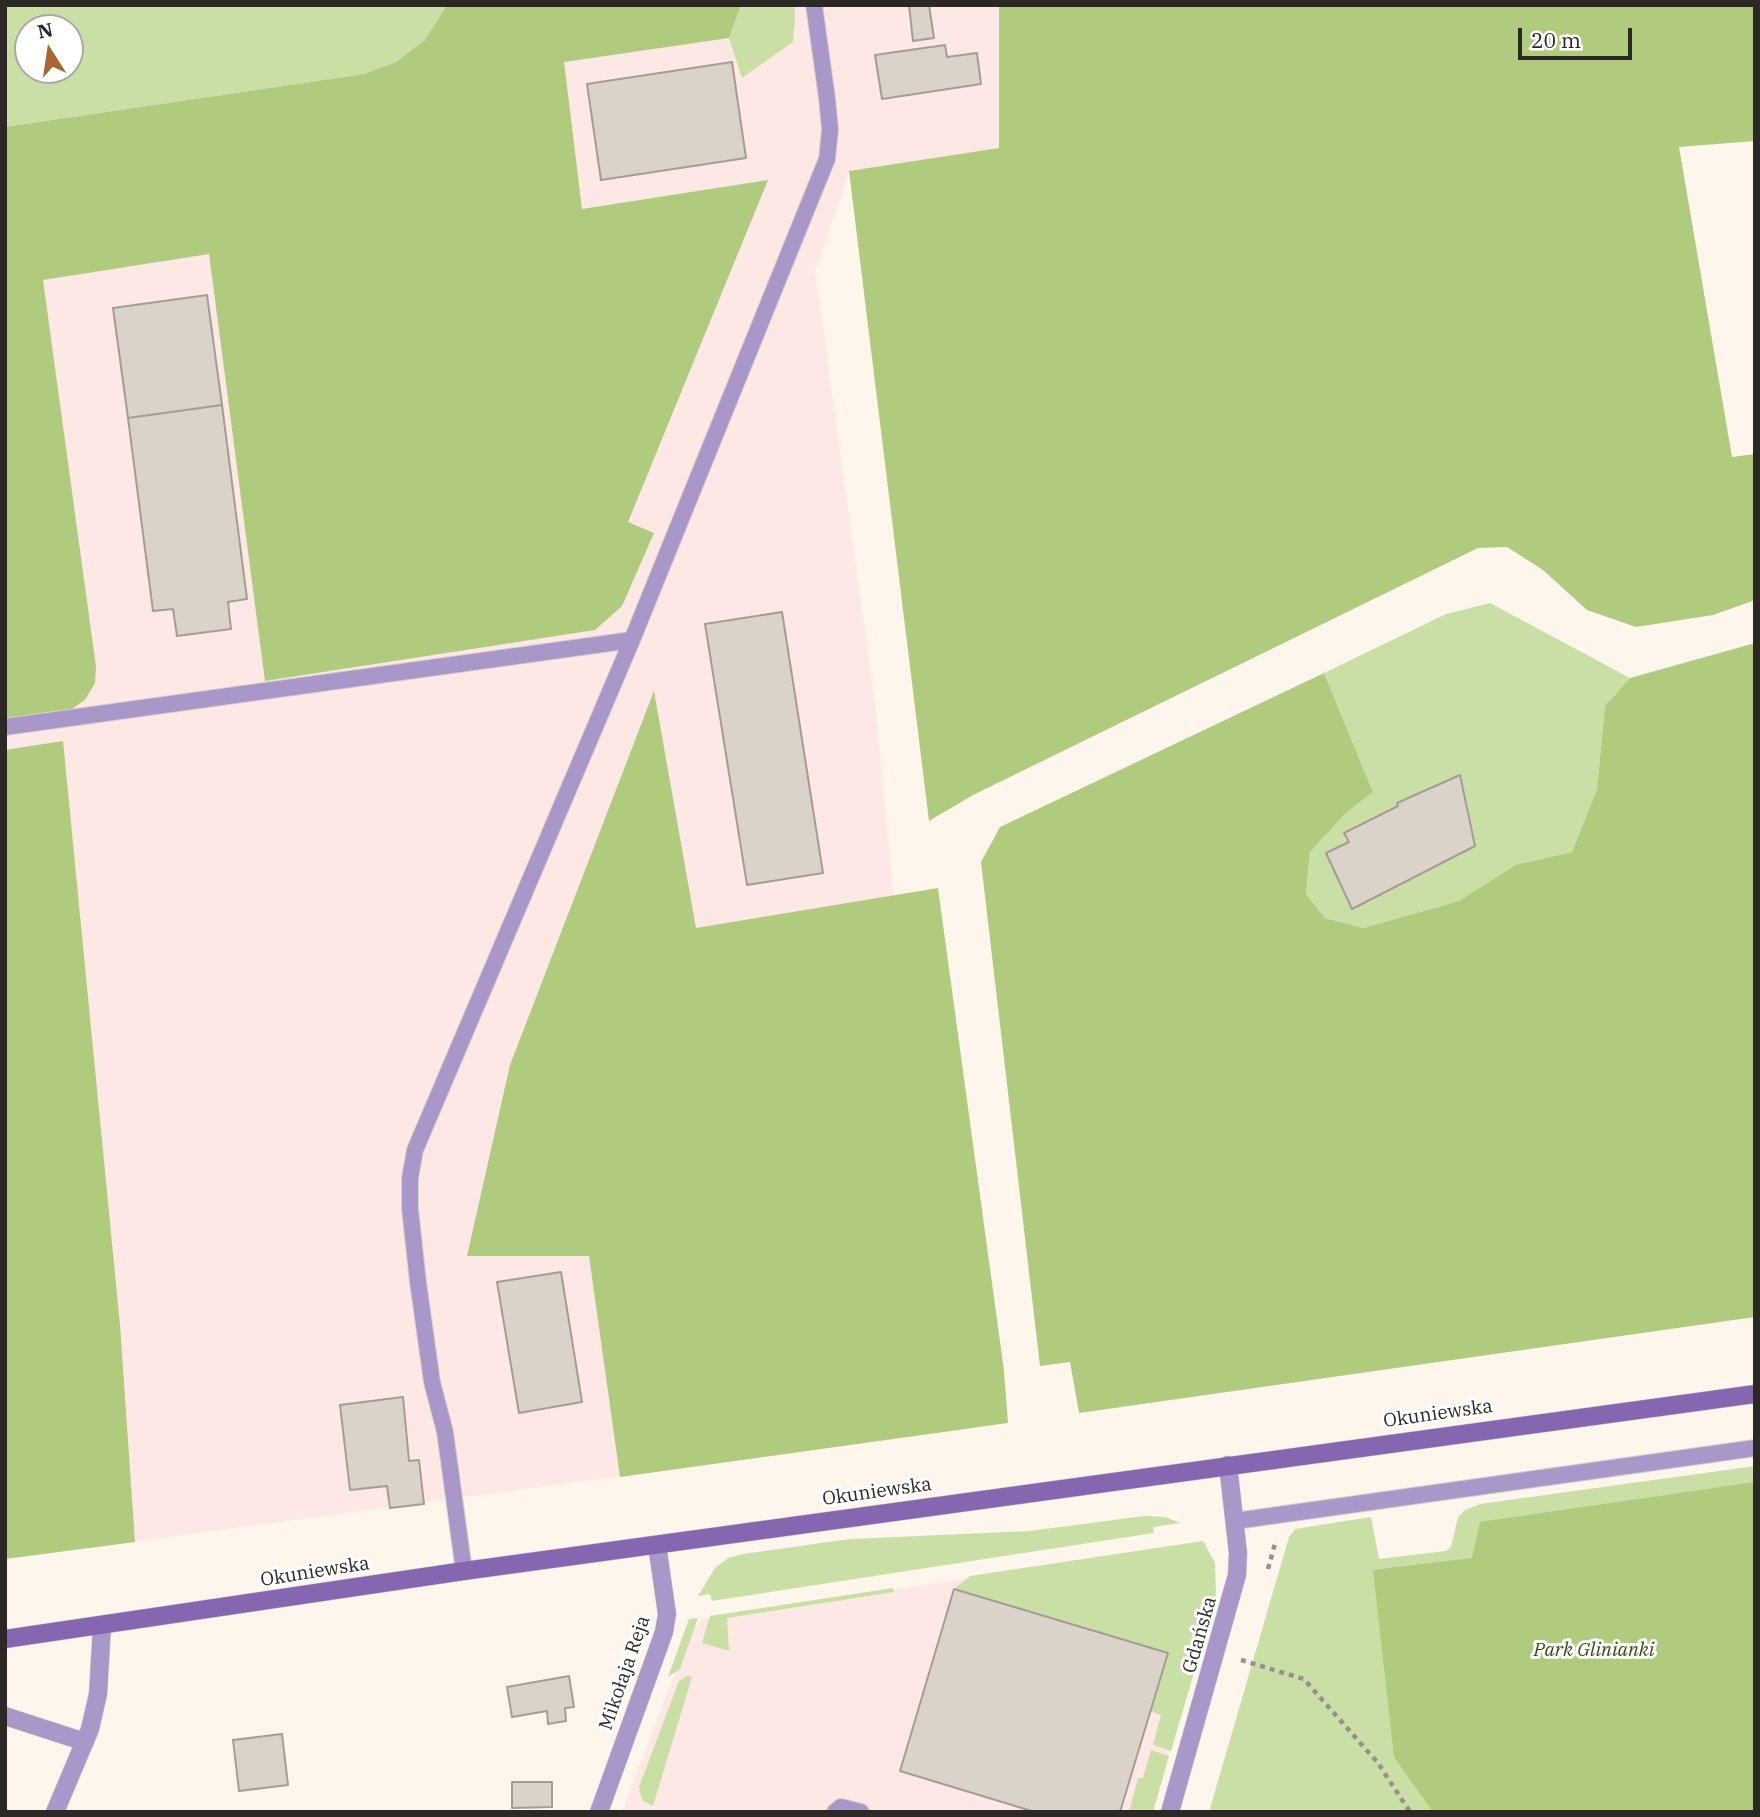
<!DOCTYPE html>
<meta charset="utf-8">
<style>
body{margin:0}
#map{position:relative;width:1760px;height:1817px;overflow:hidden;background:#fef5ed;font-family:"IBM Plex Serif",serif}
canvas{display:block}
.frame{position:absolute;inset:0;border:7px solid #2b2825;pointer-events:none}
.north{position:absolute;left:14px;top:14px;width:70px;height:70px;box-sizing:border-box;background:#fff;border:2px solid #aaa9a8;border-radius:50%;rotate:348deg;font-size:19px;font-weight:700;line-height:28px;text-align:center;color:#2b2825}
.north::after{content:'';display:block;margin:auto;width:24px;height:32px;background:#a86632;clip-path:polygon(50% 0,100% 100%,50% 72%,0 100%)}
.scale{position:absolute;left:1518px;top:28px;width:114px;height:32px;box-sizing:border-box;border:4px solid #2b2825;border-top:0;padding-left:9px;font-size:21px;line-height:24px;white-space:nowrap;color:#2b2825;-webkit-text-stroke:5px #fff;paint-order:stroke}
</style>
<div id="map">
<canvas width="1760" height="1817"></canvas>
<div class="frame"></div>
<div class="north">N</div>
<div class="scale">20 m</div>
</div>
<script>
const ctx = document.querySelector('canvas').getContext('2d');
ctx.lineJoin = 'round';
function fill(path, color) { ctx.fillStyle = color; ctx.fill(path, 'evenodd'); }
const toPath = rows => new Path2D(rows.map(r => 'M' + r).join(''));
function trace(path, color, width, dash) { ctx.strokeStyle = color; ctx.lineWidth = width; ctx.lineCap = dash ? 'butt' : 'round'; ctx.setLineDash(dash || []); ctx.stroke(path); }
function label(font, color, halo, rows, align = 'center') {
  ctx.font = font + ' "IBM Plex Serif",serif'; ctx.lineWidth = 6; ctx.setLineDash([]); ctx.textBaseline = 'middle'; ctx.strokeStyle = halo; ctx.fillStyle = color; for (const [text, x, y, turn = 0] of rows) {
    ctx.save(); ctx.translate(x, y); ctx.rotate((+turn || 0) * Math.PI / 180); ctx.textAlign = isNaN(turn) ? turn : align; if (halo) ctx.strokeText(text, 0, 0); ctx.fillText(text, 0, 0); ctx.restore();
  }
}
fill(toPath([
 [5,5,999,5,999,148,850,171,815,270,875,704,946,1432,5,1559],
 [28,28,70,28,70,70,28,70],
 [1206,1542,1216,1598,1151,1812,622,1812,690,1633,702,1619]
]), '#fde8e5');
fill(toPath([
 [5,5,447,5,424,41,396,62,366,74,5,127],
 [28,28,70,28,70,70,28,70],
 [741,5,794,5,795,17,793,42,742,78,729,38],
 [1490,603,1630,678,1605,706,1597,789,1572,852,1515,865,1459,901,1363,928,1325,918,1306,894,1310,852,1346,813,1373,792,1324,673,1446,614],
 [1755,1466,1755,1812,1209,1812,1289,1537,1295,1529,1371,1517,1379,1559,1446,1551,1451,1547,1458,1517,1465,1510,1480,1504],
 [1144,1516,1165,1517,1180,1523,1153,1527,1154,1533,712,1601,710,1594,698,1596,715,1568,728,1558,743,1554,850,1539,1030,1531],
 [1203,1541,1215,1563,1216,1598,1171,1751,1153,1745,1161,1715,1150,1711,1167,1653,954,1589,970,1576],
 [893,1588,894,1592,727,1618,729,1651,702,1643,710,1616],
 [698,1618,680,1669,668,1677,689,1619],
 [687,1676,692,1677,653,1806,642,1800,639,1787,679,1681],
 [1151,1750,1169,1756,1153,1812,1129,1812,1138,1778,1143,1778]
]), '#c9dfa5');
fill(toPath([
 [447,5,741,5,729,38,564,62,582,209,768,180,628,522,654,533,622,606,595,630,265,681,209,254,43,280,96,667,95,683,85,700,72,709,5,719,5,127,365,74,396,62,424,41],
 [999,5,1755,5,1755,141,1679,147,1732,457,1755,454,1755,600,1713,615,1636,627,1587,610,1543,570,1507,547,1478,548,973,795,929,821,849,171,999,148],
 [1755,643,1755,1317,1079,1413,1070,1362,1040,1366,981,862,1000,827,1324,673,1373,792,1346,813,1310,852,1306,894,1325,918,1363,928,1459,901,1515,865,1572,852,1597,789,1605,706,1630,678],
 [654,691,696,928,938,888,1004,1371,1008,1423,620,1477,589,1256,467,1256,510,1065],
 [63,741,120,1325,135,1542,5,1559,5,750],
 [1755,1482,1755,1812,1433,1812,1394,1757,1373,1570,1472,1558,1480,1522]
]), '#b0cb7e');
const building = toPath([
 [909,5,929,5,934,38,913,41,909,5],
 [945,45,947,57,977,53,981,84,882,99,875,55,945,45],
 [732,62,746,158,601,180,587,84,732,62],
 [207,295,222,405,128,418,113,308,207,295],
 [222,405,247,599,228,602,231,629,177,636,173,609,153,611,128,418,222,405],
 [782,612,823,873,747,885,705,624,782,612],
 [1460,775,1475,846,1352,909,1326,853,1349,842,1344,833,1398,806,1397,803,1460,775],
 [561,1272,582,1402,519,1413,497,1282,561,1272],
 [403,1397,409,1461,419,1460,424,1504,390,1508,387,1486,350,1490,340,1405,403,1397],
 [954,1589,1168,1653,1120,1812,1035,1812,900,1771,954,1589],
 [569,1676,574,1707,565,1708,566,1721,548,1724,547,1711,512,1717,507,1687,569,1676],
 [282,1734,288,1785,239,1791,233,1740,282,1734],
 [512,1782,552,1782,552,1807,512,1808,512,1782]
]);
fill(building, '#dbd3ca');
trace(building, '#a59d95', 2);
const lane = toPath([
 [5,727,632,640],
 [1235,1521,1755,1448],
 [464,1571,445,1432,432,1382,418,1282,410,1209,410,1178,415,1150,632,640,827,159,830,130,827,98,814,5],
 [835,1812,841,1807,861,1812]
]);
const street = toPath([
 [5,1716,85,1742],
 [55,1812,90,1729,98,1694,102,1626],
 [599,1812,664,1632,667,1614,657,1545],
 [1170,1812,1237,1575,1238,1553,1228,1465]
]);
const secondary = toPath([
 [5,1639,464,1571,1755,1394]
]);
trace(lane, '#d8d0c9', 18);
trace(street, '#d8d0c9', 19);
trace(secondary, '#d8d0c9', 19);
trace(toPath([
 [1268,1569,1276,1540],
 [1241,1660,1304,1679,1378,1763,1410,1812]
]), '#97918c', 4.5, [5, 5]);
trace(lane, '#a997c9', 16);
trace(street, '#a997c9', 18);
trace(secondary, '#8467b0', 18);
label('19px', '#2b2825', '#fff', [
 ["Okuniewska",1438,1414,-8],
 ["Okuniewska",877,1492,-8],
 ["Okuniewska",315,1572,-9],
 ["Gdańska",1200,1635,-74],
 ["Mikołaja Reja",625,1673,-71]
]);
label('italic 19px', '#394a11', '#fff', [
 ["Park Glinianki",1594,1651]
]);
</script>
